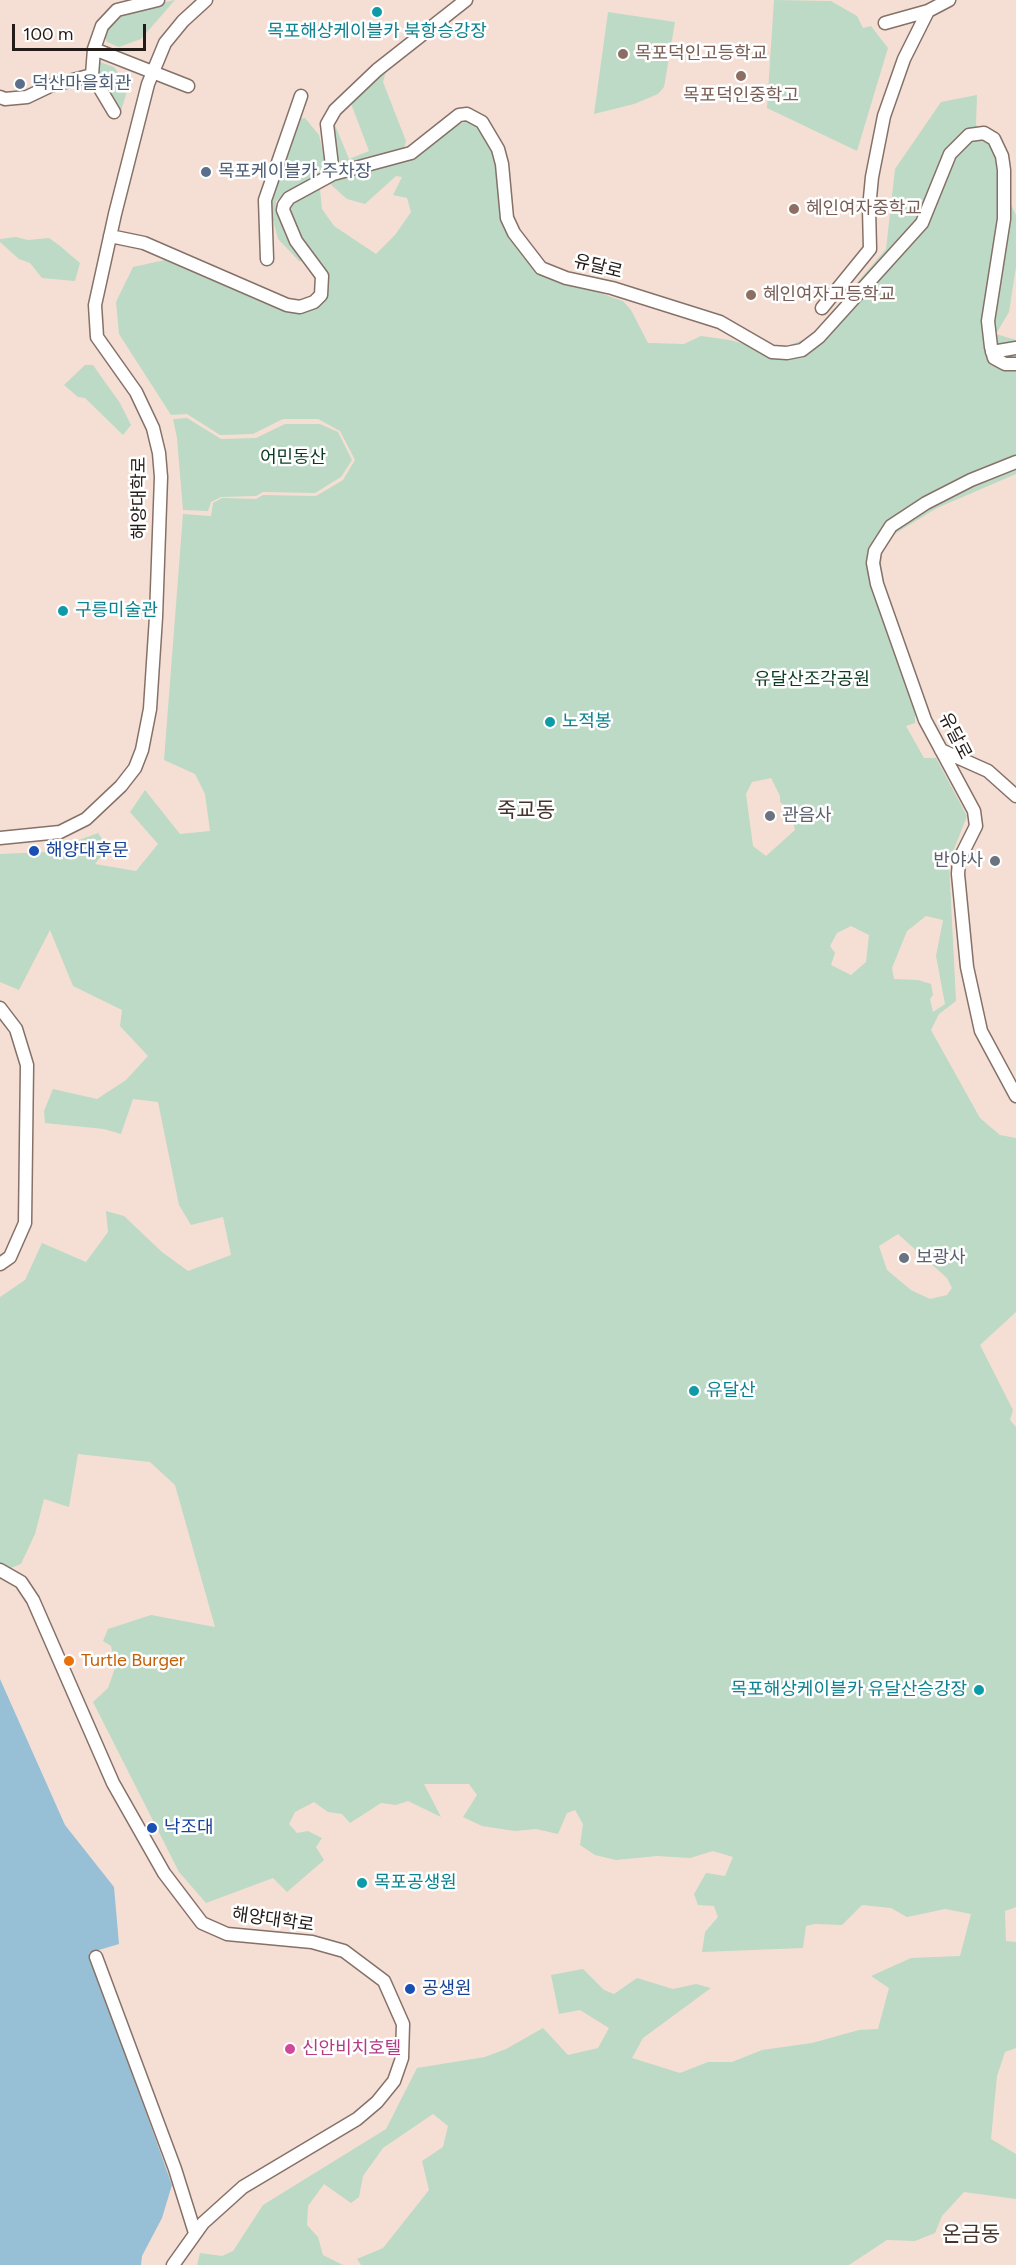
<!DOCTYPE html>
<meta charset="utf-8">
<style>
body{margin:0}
#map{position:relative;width:1016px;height:2265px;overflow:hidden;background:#f5dfd4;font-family:Figtree,sans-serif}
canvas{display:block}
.scale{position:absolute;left:12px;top:24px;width:134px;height:27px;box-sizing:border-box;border:3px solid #231b17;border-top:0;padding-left:8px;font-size:18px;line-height:21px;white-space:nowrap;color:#231b17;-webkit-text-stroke:4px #fff;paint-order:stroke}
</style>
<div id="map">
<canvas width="1016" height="2265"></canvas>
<div class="scale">100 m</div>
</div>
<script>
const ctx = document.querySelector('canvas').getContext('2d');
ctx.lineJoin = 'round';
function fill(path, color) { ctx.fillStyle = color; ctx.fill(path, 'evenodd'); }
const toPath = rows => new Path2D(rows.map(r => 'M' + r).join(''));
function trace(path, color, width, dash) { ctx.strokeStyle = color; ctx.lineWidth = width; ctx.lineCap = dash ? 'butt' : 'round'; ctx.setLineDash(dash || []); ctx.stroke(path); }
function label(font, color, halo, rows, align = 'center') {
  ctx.font = font + ' Figtree,"Noto Sans KR",sans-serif'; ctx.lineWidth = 5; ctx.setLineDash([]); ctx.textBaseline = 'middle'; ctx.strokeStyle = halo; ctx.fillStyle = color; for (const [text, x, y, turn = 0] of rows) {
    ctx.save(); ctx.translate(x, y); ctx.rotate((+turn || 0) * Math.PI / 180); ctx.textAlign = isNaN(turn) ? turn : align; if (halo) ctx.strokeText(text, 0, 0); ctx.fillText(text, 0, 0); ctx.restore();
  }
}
fill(toPath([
 [175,0,141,39,119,47,107,42,103,33,110,24,129,10],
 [774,0,831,1,857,16,863,28,871,26,888,48,857,151,767,108],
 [608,12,675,22,664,87,658,94,634,104,594,114],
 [100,62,114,67,123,79,127,91,121,111,104,86,95,63],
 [387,68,383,82,406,141,404,148,342,166,339,160,336,161,331,126,335,125,349,159,369,151,350,101],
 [977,95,976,125,1004,148,1004,190,1016,215,1016,267,1009,312,996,334,1016,340,1016,474,937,508,883,541,880,580,902,673,915,714,915,723,906,726,924,758,936,758,967,816,949,862,956,1001,939,1014,931,1030,980,1118,1000,1135,1016,1138,1016,1312,980,1345,1013,1410,1010,1420,1016,1427,1016,1907,1005,1911,1006,1941,1016,1942,1016,2048,1005,2052,997,2076,991,2139,1016,2154,1016,2199,964,2192,942,2216,935,2233,915,2241,887,2240,849,2265,361,2265,357,2259,383,2248,429,2190,422,2161,443,2147,448,2126,433,2114,383,2148,363,2176,359,2197,351,2203,324,2184,308,2206,307,2225,318,2237,323,2255,343,2265,197,2265,200,2253,222,2256,233,2251,263,2205,386,2129,417,2068,485,2057,506,2049,543,2028,568,2055,598,2048,609,2028,580,2010,559,2014,551,1975,583,1969,604,1990,614,1994,637,1978,673,1989,696,1984,711,1988,643,2038,632,2058,680,2073,708,2062,732,2062,762,2050,812,2043,859,2030,878,2029,889,1988,871,1976,911,1958,960,1956,971,1914,945,1909,907,1917,891,1908,862,1905,842,1925,815,1924,806,1926,803,1948,702,1952,705,1932,718,1917,714,1906,698,1905,694,1894,706,1873,725,1876,733,1857,713,1851,690,1858,657,1856,616,1860,595,1855,580,1845,583,1824,575,1810,567,1813,558,1834,536,1829,515,1831,482,1826,463,1817,477,1795,469,1784,424,1784,441,1817,408,1801,396,1805,381,1803,350,1823,342,1814,328,1812,314,1802,295,1812,289,1824,297,1833,308,1831,322,1838,316,1847,324,1860,287,1892,273,1878,206,1903,179,1872,93,1702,108,1688,116,1665,111,1646,103,1641,108,1629,151,1615,215,1627,175,1485,150,1462,78,1454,69,1507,44,1499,35,1534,21,1564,3,1571,0,1568,0,1297,25,1280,42,1243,86,1262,108,1232,106,1211,124,1216,162,1252,188,1271,231,1255,223,1217,191,1225,179,1205,158,1102,133,1099,121,1134,104,1129,45,1123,44,1111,53,1089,97,1099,126,1080,148,1056,120,1026,122,1010,73,986,50,930,19,990,0,982,0,854,47,852,98,833,108,847,95,864,136,871,158,844,130,812,145,790,180,834,210,831,205,794,195,774,164,760,183,514,211,516,213,503,222,498,256,499,263,495,316,496,343,480,355,460,340,431,318,419,283,419,253,434,220,435,187,414,171,415,119,334,116,302,133,267,165,260,258,299,298,311,327,284,327,271,298,234,288,211,291,203,335,178,410,158,447,130,469,120,475,123,487,140,497,165,501,218,511,235,545,274,623,301,631,310,648,343,684,344,701,336,730,340,772,352,810,337,886,249,895,169,941,102],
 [396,176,402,177,393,195,407,198,411,212,395,235,376,254,334,226,322,209,320,189,329,183,347,199,365,204],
 [771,778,780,796,780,802,790,810,795,830,766,856,753,846,746,794,752,782],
 [926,916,943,920,936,956,945,1004,933,1012,930,999,933,995,931,984,918,980,894,979,892,968,907,931],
 [851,926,869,935,866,962,851,975,831,965,835,953,830,946,837,933],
 [898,1234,947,1278,952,1288,947,1295,930,1299,911,1290,887,1270,879,1246],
 [305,118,319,135,326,165,323,170,282,196,276,201,276,208,286,237,302,258,300,262,278,239,270,208,297,119],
 [16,237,28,240,49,238,60,246,80,263,75,281,42,278,30,263,19,259,0,242,0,239],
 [85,365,93,365,120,403,131,425,123,435,85,398,78,397,64,385],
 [187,418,221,439,256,438,285,424,320,424,338,432,352,460,341,477,315,493,263,492,256,496,221,497,211,502,208,511,183,510,177,438,173,419]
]), '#bcdac5');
fill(toPath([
 [0,1679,65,1825,114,1887,119,1944,89,1953,172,2185,162,2218,142,2256,141,2265,0,2265]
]), '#97c0d7');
const minor = toPath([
 [885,23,928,11,949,0],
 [94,49,102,26,117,10,158,0],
 [0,97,5,99,27,97,50,86,92,75],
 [114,112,92,75,94,49,188,86],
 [333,174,327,124,335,110,377,70,466,0],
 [110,236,144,243,287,305,300,307,314,302,321,295,322,276,296,241,283,210,284,205,289,198,333,174,411,153,459,115,467,114,482,122,498,149,502,164,507,218,514,233,541,268,566,278,612,288,720,322,772,352,787,353,802,350,819,337,922,223,950,154,969,135,984,133,994,139,1002,156,1004,170,1004,219,988,321,991,347,994,358,1005,364,1016,364],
 [267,259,265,200,301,96],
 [822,308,870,249,869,208,872,177,884,116,904,59,928,11],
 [992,352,1016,348],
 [1016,462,971,480,926,503,891,526,875,551,873,563,877,584,925,720,974,811,976,826,959,860,958,874,967,967,981,1031,1016,1096],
 [941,750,988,771,1016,796],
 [0,838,60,832,86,819,121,786,135,768,142,750,150,709,156,617,161,477,159,453,153,428,136,392,97,337,95,305,115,214,148,84,165,43,183,21,206,0],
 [0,1008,16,1029,27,1065,25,1223,10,1257,0,1264],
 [0,1570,21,1582,33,1600,113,1783,164,1873,202,1923,227,1934,312,1942,344,1951,384,1981,403,2024,402,2058,394,2081,377,2102,357,2119,243,2187,203,2223,173,2265],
 [96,1957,175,2169,195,2233]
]);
trace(minor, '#857168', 15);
trace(minor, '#fff', 12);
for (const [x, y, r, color] of [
 [377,12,6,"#0f9aa8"],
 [623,54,6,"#8d6e63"],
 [741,76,6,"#8d6e63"],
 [20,84,6,"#5c6f8a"],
 [206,172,6,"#5c6f8a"],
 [794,209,6,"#8d6e63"],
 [751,295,6,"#8d6e63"],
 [63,611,6,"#0f9aa8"],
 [550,722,6,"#0f9aa8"],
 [770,816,6,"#6b7280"],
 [34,851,6,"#1a4fb4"],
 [995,861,6,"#6b7280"],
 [904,1258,6,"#6b7280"],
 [694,1391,6,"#0f9aa8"],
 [69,1661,6,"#e8710a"],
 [979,1690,6,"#0f9aa8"],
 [152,1828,6,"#1a4fb4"],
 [362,1883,6,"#0f9aa8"],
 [410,1989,6,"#1a4fb4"],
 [290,2049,6,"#d1479c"]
]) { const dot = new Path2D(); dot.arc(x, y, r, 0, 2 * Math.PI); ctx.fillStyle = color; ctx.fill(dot); trace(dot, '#fff', 2); }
label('18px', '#0d838f', '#fff', [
 ["목포해상케이블카 북항승강장",377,32,"center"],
 ["구릉미술관",75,611],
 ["노적봉",562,722],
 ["유달산",706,1391],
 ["목포해상케이블카 유달산승강장",967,1690,"right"],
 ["목포공생원",374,1883]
], 'left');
label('18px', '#785e54', '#fff', [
 ["목포덕인고등학교",635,54],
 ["목포덕인중학고",741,96,"center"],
 ["혜인여자중학교",806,209],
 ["혜인여자고등학교",763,295]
], 'left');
label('18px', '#4e5e75', '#fff', [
 ["덕산마을회관",32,84],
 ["목포케이블카 주차장",218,172]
], 'left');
label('18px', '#231b17', '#fff', [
 ["유달로",598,267,14],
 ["해양대학로",140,498,-90],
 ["유달로",955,736,63],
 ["해양대학로",273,1920,8]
]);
label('18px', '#0c3b22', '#fff', [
 ["어민동산",293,458],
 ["유달산조각공원",812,680]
]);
label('18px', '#5b616d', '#fff', [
 ["관음사",782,816],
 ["반야사",983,861,"right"],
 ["보광사",916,1258]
], 'left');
label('18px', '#164399', '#fff', [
 ["해양대후문",46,851],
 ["낙조대",164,1828],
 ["공생원",422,1989]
], 'left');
label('18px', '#c56008', '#fff', [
 ["Turtle Burger",81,1661]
], 'left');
label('18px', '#b23c85', '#fff', [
 ["신안비치호텔",302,2049]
], 'left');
label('21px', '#45342c', '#fff', [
 ["죽교동",526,811],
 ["온금동",971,2235]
]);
</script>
